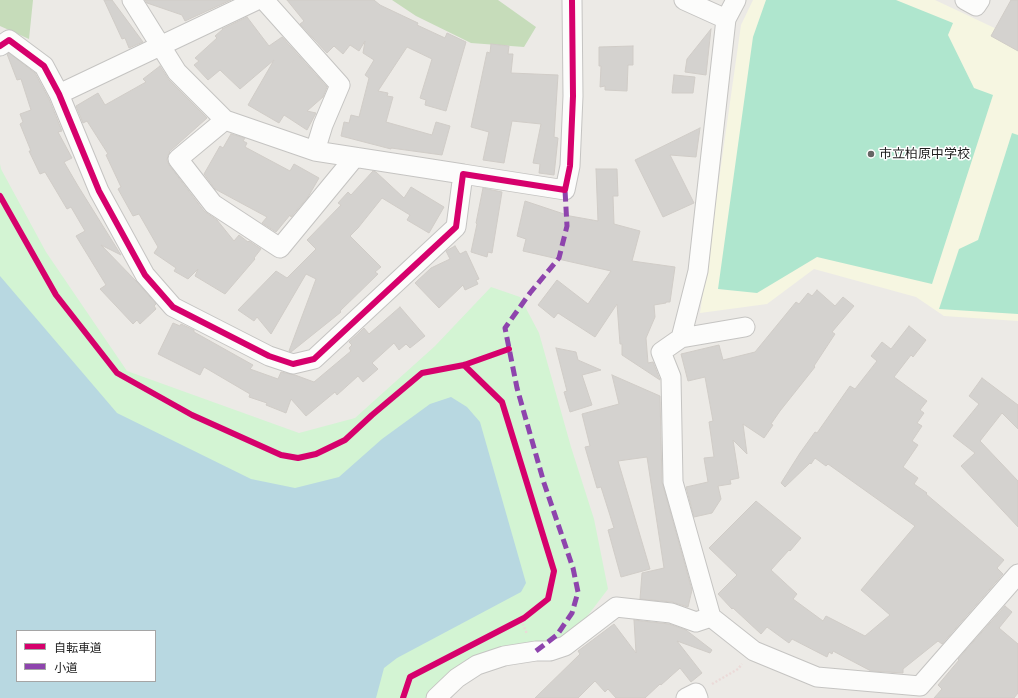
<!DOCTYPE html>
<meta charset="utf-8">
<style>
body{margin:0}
#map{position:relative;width:1018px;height:698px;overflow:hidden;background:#eceae6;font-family:Karla,"Noto Sans JP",sans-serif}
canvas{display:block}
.legend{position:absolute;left:16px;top:630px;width:140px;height:52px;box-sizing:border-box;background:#fff;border:1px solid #a5a5a5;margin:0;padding:5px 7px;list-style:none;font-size:12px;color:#1e1e1e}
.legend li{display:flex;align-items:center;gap:8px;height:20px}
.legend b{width:20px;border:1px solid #a5a5a5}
</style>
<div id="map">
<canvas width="1018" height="698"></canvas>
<ul class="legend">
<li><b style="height:5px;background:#d6006c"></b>自転車道</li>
<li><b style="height:5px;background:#8e44ad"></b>小道</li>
</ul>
</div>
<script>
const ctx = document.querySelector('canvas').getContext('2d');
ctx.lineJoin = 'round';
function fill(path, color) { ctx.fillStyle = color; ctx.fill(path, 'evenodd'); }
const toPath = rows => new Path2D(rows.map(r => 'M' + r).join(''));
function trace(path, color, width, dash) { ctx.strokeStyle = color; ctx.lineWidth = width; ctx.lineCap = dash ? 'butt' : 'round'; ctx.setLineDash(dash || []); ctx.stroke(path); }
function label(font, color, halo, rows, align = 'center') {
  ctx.font = font + ' Karla,"Noto Sans JP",sans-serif'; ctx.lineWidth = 3; ctx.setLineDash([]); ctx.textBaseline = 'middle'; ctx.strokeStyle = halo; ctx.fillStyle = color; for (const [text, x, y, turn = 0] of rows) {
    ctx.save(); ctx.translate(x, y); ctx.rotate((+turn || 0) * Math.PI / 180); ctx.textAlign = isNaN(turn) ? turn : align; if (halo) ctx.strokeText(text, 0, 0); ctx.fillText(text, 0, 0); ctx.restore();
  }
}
fill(toPath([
 [753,0,935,0,1018,39,1018,321,944,316,916,297,814,269,767,304,700,313,741,25]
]), '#f6f6e1');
fill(toPath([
 [0,0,33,0,29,39,0,26],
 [392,0,498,0,536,27,524,47,471,43,416,16]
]), '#c6dcba');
fill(toPath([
 [0,164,1,169,46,252,127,371,299,433,355,418,435,346,491,287,520,297,539,333,571,447,594,519,608,589,570,639,484,655,442,679,426,698,0,698],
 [17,631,155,631,155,681,17,681]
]), '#d3f4d3');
fill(toPath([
 [766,0,896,0,953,23,948,35,974,88,993,95,932,284,817,257,757,293,718,289,753,37],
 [1012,133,1018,135,1018,314,939,309,959,249,978,240]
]), '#afe6ce');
fill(toPath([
 [0,276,117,413,251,479,295,488,339,477,382,439,430,404,451,397,467,407,480,422,526,583,521,592,397,658,384,668,376,698,0,698],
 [17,631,155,631,155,681,17,681]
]), '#b8d8e1');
const building = toPath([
 [104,0,112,0,143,42,129,48,125,38,122,39,104,0],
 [145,0,231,0,185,21,182,15,147,3,145,0],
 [287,0,374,0,380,5,418,23,417,25,445,38,447,33,466,42,446,111,425,105,426,100,420,98,432,59,407,47,378,91,388,93,387,96,393,97,386,122,432,135,436,122,450,126,442,155,391,148,391,149,341,136,344,122,349,123,351,115,359,117,369,78,365,75,374,60,363,53,365,41,359,51,350,45,343,54,334,46,327,53,300,24,304,21,287,0],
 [1011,0,1018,0,1018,51,991,36,1011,0],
 [247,17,269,46,282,37,327,87,323,97,307,111,316,113,307,130,284,115,279,123,248,105,274,60,240,89,220,70,208,80,194,65,199,61,195,58,217,38,215,36,223,29,222,29,247,17],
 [711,29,706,75,685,72,687,59,711,29],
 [491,44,509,46,508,54,513,54,511,73,558,75,554,137,558,138,554,175,539,173,540,164,533,163,541,124,512,121,504,163,483,160,489,132,471,127,487,52,490,53,491,44],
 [633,46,633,65,628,65,627,91,605,90,605,86,600,87,601,66,599,66,599,47,633,46],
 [9,53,35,73,49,99,62,131,58,132,72,158,64,162,78,186,121,255,101,245,136,281,156,304,154,306,156,309,140,324,137,320,133,324,100,289,106,285,76,236,85,231,71,207,67,209,45,172,40,174,29,151,31,151,20,124,23,122,20,114,31,110,21,79,17,80,7,54,9,53],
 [160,66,169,80,207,118,169,152,170,152,168,155,167,160,169,165,204,211,217,220,234,241,239,235,248,242,249,241,261,249,254,258,255,259,225,294,195,276,198,269,188,279,174,271,176,268,154,253,158,247,139,214,133,216,118,189,121,187,106,155,108,154,87,121,83,123,76,106,98,93,105,105,146,82,143,79,160,66],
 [674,75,695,77,693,93,672,93,674,75],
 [700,128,696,157,670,155,694,203,663,217,635,160,700,128],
 [231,134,245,138,243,141,247,143,245,147,290,171,294,164,319,178,308,197,291,217,290,215,276,232,262,223,267,217,215,189,204,174,220,146,223,148,231,134],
 [596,169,617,169,618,196,613,196,614,224,640,231,632,261,675,267,670,302,666,302,666,303,654,305,655,317,646,338,648,363,653,362,660,380,622,355,622,344,620,344,617,304,595,337,558,313,554,318,538,305,557,280,588,304,611,271,523,251,526,239,517,236,525,201,570,216,598,221,596,169],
 [373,171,376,172,404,198,411,187,444,207,429,233,407,220,410,215,382,198,358,228,350,236,381,267,375,272,378,274,340,311,341,312,291,352,289,351,316,279,306,274,271,334,257,317,254,321,238,310,276,271,287,278,316,249,307,240,341,205,338,203,348,192,351,195,373,171],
 [483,188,502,192,492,253,488,252,487,257,471,252,477,224,476,223,483,188],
 [455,246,460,254,466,251,479,279,476,280,478,284,465,290,463,285,439,308,415,283,431,268,450,259,446,251,455,246],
 [817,290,835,306,843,297,854,306,832,332,835,334,814,366,815,367,780,411,771,424,773,425,764,438,743,424,747,454,733,440,739,478,730,480,731,484,718,486,721,499,712,513,694,517,686,487,708,482,704,458,714,457,709,422,713,421,705,377,688,381,681,354,719,345,723,360,755,352,796,302,799,304,808,293,812,296,817,290],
 [400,307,425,336,410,348,406,344,399,350,394,343,372,363,378,369,363,382,358,376,337,395,335,392,306,416,291,399,286,413,266,405,267,403,249,397,250,394,204,367,200,375,158,354,173,323,180,326,181,324,194,330,194,332,253,365,250,369,278,379,281,372,290,374,295,375,314,382,351,351,349,348,352,345,349,342,361,331,364,328,369,334,400,307],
 [909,326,926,340,913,357,911,355,894,377,927,401,920,410,924,413,917,423,922,426,912,441,918,445,903,467,918,478,914,484,927,493,926,494,1004,560,997,568,1003,574,942,644,938,641,903,669,903,673,871,671,833,651,832,654,829,652,827,657,792,639,789,643,767,627,761,634,733,608,732,609,718,594,737,575,709,548,756,501,801,538,790,551,789,550,771,570,797,594,793,599,823,621,826,616,865,636,890,615,861,590,915,526,828,464,826,466,815,458,811,464,810,463,785,487,781,483,800,453,815,432,817,433,850,386,855,389,877,361,871,356,882,342,891,349,909,326],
 [556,348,576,352,578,360,601,370,582,375,592,405,570,412,564,392,567,391,556,348],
 [612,375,660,396,662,482,692,590,688,607,672,602,640,599,642,573,664,568,647,457,618,461,650,569,621,577,608,530,614,528,601,487,597,488,585,447,590,446,582,414,619,404,612,375],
 [982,378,1018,405,1018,429,1002,413,980,441,1018,481,1018,527,961,466,975,453,953,436,979,404,969,396,982,378],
 [1005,606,1012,612,999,628,1018,644,1018,693,1014,698,934,698,942,689,938,685,959,660,958,659,1005,606],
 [634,620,669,624,686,630,712,650,710,653,677,641,702,673,691,682,680,668,661,685,660,684,645,698,616,698,608,689,605,692,595,681,578,698,535,698,580,654,578,651,614,624,636,653,634,620]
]);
fill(building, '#d4d2cf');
trace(building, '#d0ccc7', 1);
const minor = toPath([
 [132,0,177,72,225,120,315,151,463,174],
 [264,0,340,85,323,125,315,151],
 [684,0,726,19],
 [736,0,726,19,698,271,681,338,745,327],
 [965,0,976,6,980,0],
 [0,46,9,40,44,66,59,94,99,191,145,275,173,307,269,356,293,364,314,359,456,227,463,174,565,190,570,166,573,96,572,0],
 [59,94,257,0],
 [225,120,178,159,213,204,280,248,355,157],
 [681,338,661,352,671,377,673,482,711,617,754,651,817,677,920,686,1018,574],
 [436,698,457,678,477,665,504,656,536,651,550,651,565,646,616,607,671,613,696,622,711,617],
 [686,698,696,693,698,698]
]);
trace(minor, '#c5c4c2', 21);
trace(toPath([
 [0,196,56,295,117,373,192,415,281,455,298,458,316,454,345,440,372,415,422,373,464,365,509,349],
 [521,620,527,634],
 [712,684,738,669,742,664],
 [403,698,410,677,524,618,548,599,554,571,502,402,464,365]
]), '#ebdad8', 2.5, [2, 2]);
trace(minor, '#fcfcfb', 19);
trace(toPath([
 [536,651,557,635,572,613,578,592,573,568,544,483,517,388,505,328,530,293,559,258,567,226,565,190]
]), '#8e44ad', 5, [10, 5]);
trace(toPath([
 [0,46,9,40,44,66,59,94,99,191,145,275,173,307,269,356,293,364,314,359,456,227,463,174,565,190,570,166,573,96,572,0],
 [0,196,56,295,117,373,192,415,281,455,298,458,316,454,345,440,372,415,422,373,464,365,509,349],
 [403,698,410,677,524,618,548,599,554,571,502,402,464,365]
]), '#d6006c', 6);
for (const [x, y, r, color] of [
 [871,154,4,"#666564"]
]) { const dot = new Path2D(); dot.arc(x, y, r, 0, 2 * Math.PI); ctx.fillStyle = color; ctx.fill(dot); trace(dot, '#fff', 1.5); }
label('13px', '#1e1e1e', '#fff', [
 ["市立柏原中学校",879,154]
], 'left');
</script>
